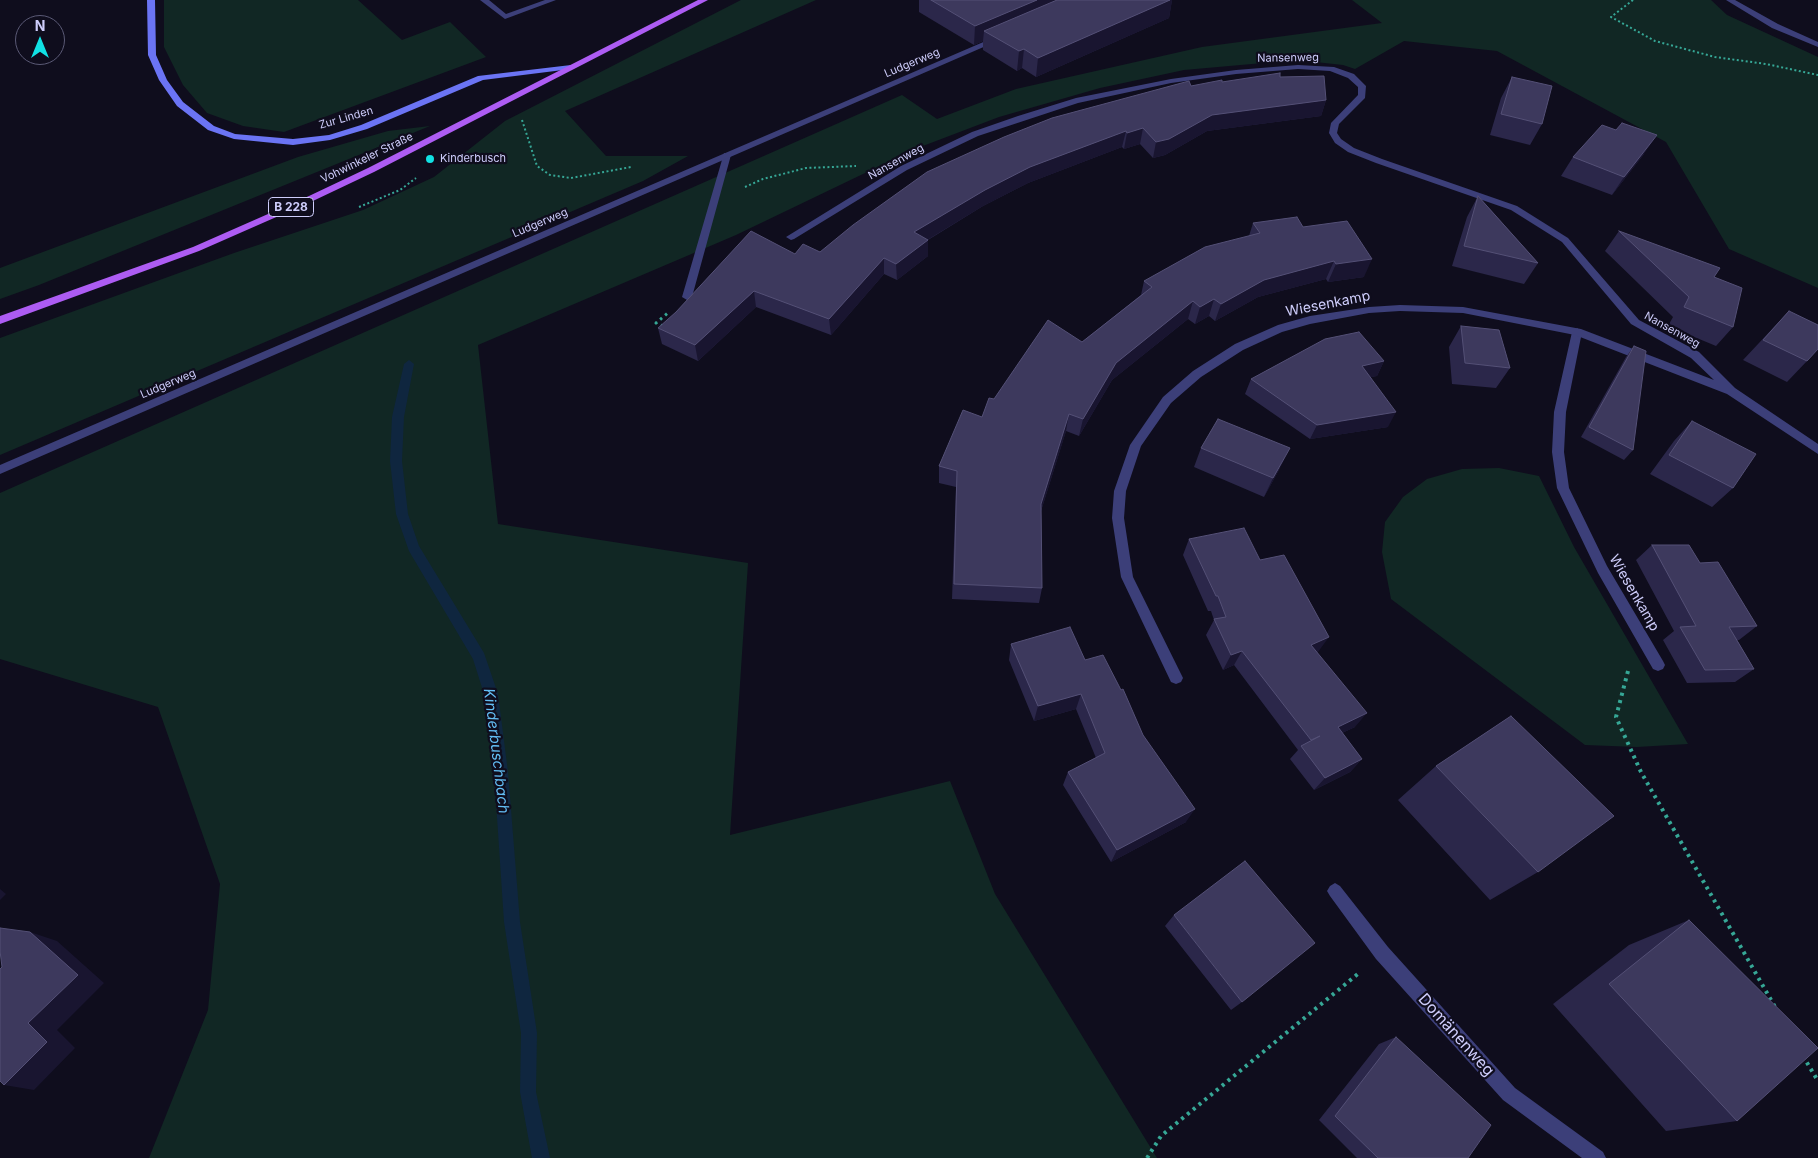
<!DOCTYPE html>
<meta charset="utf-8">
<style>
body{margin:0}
#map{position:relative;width:1818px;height:1158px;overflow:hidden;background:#0f0d1d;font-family:Inter,sans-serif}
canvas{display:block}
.north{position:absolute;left:15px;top:15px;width:50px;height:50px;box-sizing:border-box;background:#0f0d1d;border:1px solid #5b5a76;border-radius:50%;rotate:0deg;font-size:14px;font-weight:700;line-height:20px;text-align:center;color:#cecdfb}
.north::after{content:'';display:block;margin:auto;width:18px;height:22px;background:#11e1e4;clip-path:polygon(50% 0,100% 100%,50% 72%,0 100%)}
</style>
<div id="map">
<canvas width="1818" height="1158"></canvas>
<div class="north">N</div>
</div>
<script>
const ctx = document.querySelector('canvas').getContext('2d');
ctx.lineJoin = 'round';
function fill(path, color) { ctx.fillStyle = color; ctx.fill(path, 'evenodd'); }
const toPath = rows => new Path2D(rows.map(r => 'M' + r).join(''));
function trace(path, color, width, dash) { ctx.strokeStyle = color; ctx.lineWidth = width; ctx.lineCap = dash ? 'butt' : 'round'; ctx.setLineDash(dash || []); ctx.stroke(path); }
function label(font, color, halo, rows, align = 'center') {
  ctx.font = font + ' Inter,sans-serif'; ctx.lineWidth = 4.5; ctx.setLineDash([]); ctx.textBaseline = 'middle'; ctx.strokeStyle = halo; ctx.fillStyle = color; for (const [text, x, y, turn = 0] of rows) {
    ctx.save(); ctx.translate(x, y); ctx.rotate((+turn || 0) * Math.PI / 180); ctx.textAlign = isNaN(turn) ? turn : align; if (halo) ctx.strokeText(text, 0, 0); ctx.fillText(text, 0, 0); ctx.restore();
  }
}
fill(toPath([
 [164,0,358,0,402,40,450,22,486,57,284,132,243,126,207,113,183,85,164,47],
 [741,0,816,0,565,111,606,156,688,156,643,181,0,455,0,338,234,253,363,210,434,177,505,121],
 [1352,0,1711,0,1727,15,1818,57,1818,288,1729,249,1666,142,1497,51,1404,41,1355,69,1343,65,1297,60,1184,70,1100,88,999,117,915,149,736,235,478,345,498,524,748,563,730,835,950,781,995,894,1157,1158,149,1158,208,1010,220,884,158,707,0,659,0,493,902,95,937,119,1016,89,1202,47,1382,23],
 [430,126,39,285,0,299,0,268,298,157,388,131],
 [1499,468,1539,476,1574,547,1688,744,1637,747,1585,745,1391,599,1382,552,1385,522,1403,497,1427,479,1462,469]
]), '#112724');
fill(toPath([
 [409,360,414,364,404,417,402,461,408,514,419,546,484,653,498,694,508,772,520,922,537,1033,536,1092,550,1158,532,1158,520,1092,521,1033,504,922,494,772,484,694,473,659,409,551,396,514,390,461,392,417,404,364,409,360]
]), '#0f263f');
trace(toPath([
 [1633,0,1611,17,1655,41,1715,57,1766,64,1818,75],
 [522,120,537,166,550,175,571,178,631,167],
 [745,187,763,179,806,168,856,166],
 [359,207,400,190,416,178]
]), '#36a796', 2, [2, 2.5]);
trace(toPath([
 [663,326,656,323,669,312]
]), '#36a796', 3, [2.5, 4]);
trace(toPath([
 [1628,671,1616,717,1641,772,1775,1007],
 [1803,1056,1818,1081],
 [1147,1158,1161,1136,1359,973]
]), '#36a796', 4, [3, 4.5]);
fill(toPath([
 [480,0,489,0,506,14,545,0,556,0,505,19,480,0],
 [724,153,731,155,692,297,687,300,682,297,724,153],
 [1577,328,1582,332,1566,412,1564,452,1569,488,1607,566,1663,661,1665,665,1663,669,1658,671,1653,669,1598,573,1557,488,1552,452,1554,412,1572,332,1577,328]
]), '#3c3f79');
fill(toPath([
 [1726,0,1735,0,1778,24,1818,42,1818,47,1772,28,1726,0],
 [995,37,1002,39,0,474,0,465,995,37],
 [1298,65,1334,67,1354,74,1366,86,1365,98,1339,124,1337,133,1341,139,1354,148,1382,159,1517,206,1568,238,1639,320,1699,352,1735,388,1818,444,1818,454,1727,394,1575,335,1463,313,1400,311,1369,313,1310,324,1282,332,1243,350,1201,377,1171,403,1141,446,1126,491,1124,518,1133,577,1183,678,1181,682,1176,684,1171,682,1121,577,1112,518,1114,491,1130,445,1163,397,1193,371,1235,344,1278,325,1310,316,1369,307,1400,305,1463,307,1581,329,1714,380,1691,358,1631,324,1562,242,1511,210,1376,163,1348,152,1335,143,1329,133,1331,123,1358,95,1358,87,1348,78,1330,71,1298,69,1236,74,1171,83,1078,103,978,136,907,170,794,239,791,240,786,237,901,166,972,132,1018,116,1076,98,1171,79,1236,70,1298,65],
 [1335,883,1340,886,1388,947,1515,1088,1603,1152,1606,1158,1582,1158,1503,1100,1376,959,1330,896,1327,891,1330,886,1335,883]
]), '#3c3f79');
fill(toPath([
 [147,0,155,0,156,55,167,80,183,102,214,126,235,134,293,139,329,135,361,125,478,76,571,65,575,67,571,69,483,80,367,129,330,140,293,145,234,139,208,130,177,106,159,80,148,55,147,0]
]), '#6b74f4');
fill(toPath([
 [698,0,708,0,374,172,315,200,199,251,0,324,0,316,193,247,309,196,368,168,698,0]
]), '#ad5cf3');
fill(toPath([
 [919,0,1172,0,1169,18,1036,77,1022,68,1017,71,983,50,983,41,974,45,919,12],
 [1280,77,1326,100,1321,116,1207,131,1165,155,1153,158,1140,144,1124,149,1122,147,1028,183,983,206,928,240,928,256,897,280,884,274,831,335,756,307,698,361,662,344,658,328,795,254,820,252,1191,86,1222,82],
 [1512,77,1542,124,1530,145,1490,135,1501,98],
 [1616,130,1644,154,1612,195,1561,176,1573,157],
 [1478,196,1538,263,1524,284,1452,266,1467,217],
 [1253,223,1303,227,1364,277,1328,282,1326,279,1258,297,1215,321,1209,316,1195,324,1188,319,1112,380,1079,436,1066,431,1041,511,1042,588,1039,603,952,599,956,487,939,483,939,466,982,417,994,399,1082,342,1141,295,1144,281,1249,236],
 [1619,231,1714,277,1733,327,1716,346,1668,326,1673,317,1605,251],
 [1789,311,1807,361,1787,382,1743,360],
 [1461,326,1510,368,1496,388,1452,384,1449,347],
 [1634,346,1633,450,1624,460,1581,437,1626,357],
 [1384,361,1377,376,1371,377,1388,427,1310,439,1245,394,1251,379],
 [1692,421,1733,488,1712,507,1650,474,1674,441],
 [1201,448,1280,468,1264,497,1194,467],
 [1189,539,1260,560,1318,652,1317,652,1355,727,1342,733,1362,759,1350,772,1314,790,1290,759,1298,750,1234,665,1223,670,1206,635,1214,620,1211,611,1208,611,1183,555],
 [1652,545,1700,563,1757,626,1739,640,1737,640,1754,669,1735,682,1687,683,1663,640,1674,631,1636,560],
 [1011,644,1085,660,1143,735,1186,822,1111,862,1063,785,1068,772,1096,758,1076,709,1034,721,1009,660],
 [1436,766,1538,872,1490,900,1398,800],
 [1174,915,1242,1002,1231,1010,1165,926],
 [1689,920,1737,1121,1666,1131,1553,1004,1629,945],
 [1396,1037,1468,1158,1357,1158,1319,1120,1379,1044]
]), '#2b274a');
fill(toPath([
 [1037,0,1079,0,984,31,983,41,974,45,975,26],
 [1170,0,1172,0,1169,18,1036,77,1038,58],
 [1024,49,1022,68,1017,71,1019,51],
 [1326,100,1321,116,1207,131,1165,155,1153,158,1156,142,1212,115],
 [1143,128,1140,144,1124,149,1127,133],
 [1126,131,1122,147,1028,183,983,206,914,248,914,232,985,190,1030,167],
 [1657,135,1644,154,1612,195,1624,177],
 [928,240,928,256,897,280,896,264],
 [884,258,884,274,831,335,829,319],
 [1372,259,1364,277,1328,282,1336,264],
 [1334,261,1326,279,1258,297,1215,321,1221,304,1264,280],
 [754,291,756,307,698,361,695,345],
 [1214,299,1209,316,1195,324,1200,307],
 [1193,301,1188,319,1112,380,1079,436,1083,419,1116,363],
 [1384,361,1377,376,1355,380,1362,366],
 [1396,412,1388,427,1310,439,1317,425],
 [1069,414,1066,431,1038,520,1041,504],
 [1290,448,1280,468,1264,497,1273,478],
 [1329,637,1318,652,1301,660,1311,645],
 [1242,651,1234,665,1223,670,1231,655],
 [1081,694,1076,709,1034,721,1038,706],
 [1367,713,1355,727,1327,740,1338,727],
 [1362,759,1350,772,1314,790,1325,778],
 [1195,809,1186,822,1111,862,1117,850],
 [0,889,6,894,0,900],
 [30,932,57,941,104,983,57,1030,75,1048,34,1090,4,1085,28,1023]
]), '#191530');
const building = toPath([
 [931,0,1037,0,975,26,931,0],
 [1057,0,1170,0,1038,58,1024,49,1019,51,984,31,1057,0],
 [1280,73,1280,77,1324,76,1326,100,1212,115,1169,139,1156,142,1143,128,1127,133,1126,131,1030,167,985,190,914,232,928,240,896,264,884,258,829,319,754,291,695,345,658,328,676,312,751,231,795,254,803,244,820,252,853,225,927,172,1004,137,1052,118,1189,81,1191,86,1222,80,1222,82,1280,73],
 [1512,77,1552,86,1542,124,1501,114,1512,77],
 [1622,123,1657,135,1624,177,1573,157,1602,125,1616,130,1622,123],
 [1478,196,1538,263,1464,246,1478,196],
 [1297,217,1303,227,1347,221,1372,259,1336,264,1334,261,1264,280,1221,304,1214,299,1200,307,1193,301,1116,363,1083,419,1069,414,1041,504,1042,588,954,584,957,471,939,466,963,410,982,417,989,398,994,399,1048,320,1082,342,1152,287,1144,281,1205,247,1260,233,1253,223,1297,217],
 [1619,231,1720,268,1714,277,1742,288,1733,327,1684,307,1689,297,1619,231],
 [1789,311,1818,325,1818,349,1807,361,1763,340,1789,311],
 [1461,326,1499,330,1510,368,1465,363,1461,326],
 [1359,332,1384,361,1362,366,1396,412,1317,425,1251,379,1325,339,1359,332],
 [1634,346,1646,351,1633,450,1589,427,1634,346],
 [1218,419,1290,448,1273,478,1201,448,1218,419],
 [1692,421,1756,454,1733,488,1669,455,1692,421],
 [1244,528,1260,560,1284,555,1329,637,1311,645,1367,713,1338,727,1362,759,1325,778,1301,746,1320,736,1311,740,1242,651,1231,655,1214,619,1226,617,1218,596,1216,596,1189,539,1244,528],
 [1652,545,1689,545,1700,563,1718,562,1757,626,1729,627,1754,669,1705,670,1680,627,1696,626,1652,545],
 [1070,627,1085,660,1103,655,1121,690,1123,689,1143,735,1195,809,1117,850,1068,772,1105,753,1081,694,1038,706,1011,644,1070,627],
 [1511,716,1614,816,1538,872,1436,766,1511,716],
 [1245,861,1315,943,1242,1002,1174,915,1245,861],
 [1689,920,1818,1048,1737,1121,1609,984,1689,920],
 [0,928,30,932,78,975,28,1023,47,1042,4,1085,0,1081,0,969,2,967,0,951,0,928],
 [1396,1037,1491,1125,1468,1158,1378,1158,1335,1116,1396,1037]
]);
fill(building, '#3d395d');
trace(building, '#545076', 1);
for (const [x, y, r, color] of [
 [430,159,5,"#11e1e4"]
]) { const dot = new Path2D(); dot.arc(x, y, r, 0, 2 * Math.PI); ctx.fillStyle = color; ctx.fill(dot); trace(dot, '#0f0d1d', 2); }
label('11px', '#cecdfb', '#0f0d1d', [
 ["Nansenweg",1288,58,-1],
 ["Ludgerweg",912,63,-23],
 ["Zur Linden",346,118,-16],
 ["Vohwinkeler Straße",367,158,-26],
 ["Nansenweg",896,162,-29],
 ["Ludgerweg",540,223,-23],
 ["Nansenweg",1672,330,29],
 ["Ludgerweg",168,384,-23]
]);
label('11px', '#cecdfb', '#0f0d1d', [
 ["Kinderbusch",440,159]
], 'left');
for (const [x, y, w] of [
 [291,207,45]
]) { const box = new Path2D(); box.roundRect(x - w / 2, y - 9.5, w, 19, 4); ctx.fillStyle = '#0f0d1d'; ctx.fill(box); trace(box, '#cecdfb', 1); }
label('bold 12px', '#cecdfb', null, [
 ["B 228",291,207]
]);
label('14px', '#cecdfb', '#0f0d1d', [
 ["Wiesenkamp",1328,304,-11],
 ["Wiesenkamp",1634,593,60]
]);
label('italic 15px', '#63bdf4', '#0f0d1d', [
 ["Kinderbuschbach",496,751,83]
]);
label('16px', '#cecdfb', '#0f0d1d', [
 ["Domänenweg",1456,1035,48]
]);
</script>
